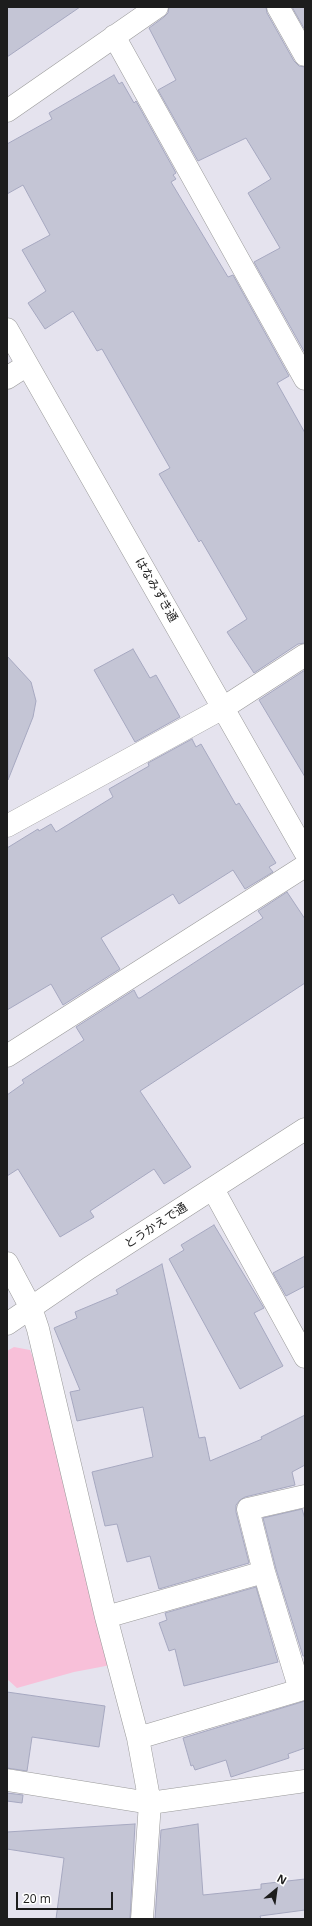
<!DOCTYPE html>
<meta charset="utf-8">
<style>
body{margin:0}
#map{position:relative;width:312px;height:1926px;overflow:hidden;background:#e5e3ee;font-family:"Open Sans",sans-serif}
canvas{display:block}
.frame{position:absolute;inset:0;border:8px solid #1d1d1d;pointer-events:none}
.north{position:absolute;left:256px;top:1870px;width:40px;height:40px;-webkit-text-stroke:3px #fff;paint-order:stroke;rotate:29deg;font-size:11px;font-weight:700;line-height:16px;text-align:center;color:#1d1d1d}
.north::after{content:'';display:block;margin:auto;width:14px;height:18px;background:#1d1d1d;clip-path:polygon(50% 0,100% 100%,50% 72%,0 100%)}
.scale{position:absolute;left:16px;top:1892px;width:97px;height:18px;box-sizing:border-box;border:2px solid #1d1d1d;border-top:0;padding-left:5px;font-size:12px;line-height:14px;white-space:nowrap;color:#1d1d1d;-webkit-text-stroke:3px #fff;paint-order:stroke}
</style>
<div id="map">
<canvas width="312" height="1926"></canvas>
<div class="frame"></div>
<div class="north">N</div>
<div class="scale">20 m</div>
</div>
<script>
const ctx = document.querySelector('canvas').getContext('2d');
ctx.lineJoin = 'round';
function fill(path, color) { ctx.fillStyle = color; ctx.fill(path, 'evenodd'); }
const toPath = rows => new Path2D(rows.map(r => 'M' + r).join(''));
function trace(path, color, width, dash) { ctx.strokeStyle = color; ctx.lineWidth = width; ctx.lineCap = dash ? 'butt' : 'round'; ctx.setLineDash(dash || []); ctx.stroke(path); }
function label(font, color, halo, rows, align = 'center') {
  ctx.font = font + ' "Open Sans","Noto Sans JP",sans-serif'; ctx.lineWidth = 4; ctx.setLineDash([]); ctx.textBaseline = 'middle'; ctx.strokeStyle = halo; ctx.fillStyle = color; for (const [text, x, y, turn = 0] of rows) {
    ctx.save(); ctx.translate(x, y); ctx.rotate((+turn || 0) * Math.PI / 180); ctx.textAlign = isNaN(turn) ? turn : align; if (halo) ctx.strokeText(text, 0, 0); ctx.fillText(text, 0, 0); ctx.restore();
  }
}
fill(toPath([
 [14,1347,30,1350,37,1368,111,1665,74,1672,17,1688,7,1679,7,1351]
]), '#f8c0d9');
const building = toPath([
 [7,7,80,7,7,57,7,7],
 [169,7,266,7,267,13,294,61,299,66,305,67,305,353,254,262,280,248,248,193,271,179,246,138,198,161,158,90,176,80,149,28,164,17,168,13,169,7],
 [292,7,305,7,305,30,292,7],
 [114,75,119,84,122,82,134,103,136,101,176,173,173,175,176,179,171,182,228,277,233,275,289,376,277,383,305,433,305,643,298,644,254,673,227,632,247,619,201,540,199,542,159,474,170,468,102,349,97,351,73,311,45,329,28,303,46,291,22,250,50,235,23,185,7,194,7,144,52,119,49,113,114,75],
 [133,649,150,678,156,675,180,717,135,742,94,670,133,649],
 [7,656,31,682,36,701,33,717,8,780,7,656],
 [305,670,305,777,259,700,305,670],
 [192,739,196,747,201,744,236,805,239,803,276,863,269,867,273,872,245,889,233,870,179,904,173,894,101,938,120,969,63,1005,51,984,7,1010,7,848,38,829,39,831,51,824,56,832,113,797,109,789,149,766,148,763,192,739],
 [287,892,305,919,305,983,140,1091,191,1167,164,1184,154,1169,90,1211,94,1217,60,1237,18,1169,7,1176,7,1095,24,1083,22,1080,84,1040,76,1027,134,990,138,998,140,998,263,918,258,911,287,892],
 [214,1225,264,1308,254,1313,283,1366,240,1389,169,1259,184,1250,181,1245,214,1225],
 [305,1256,305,1286,286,1296,273,1273,305,1256],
 [162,1264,199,1438,205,1437,210,1461,262,1439,261,1437,305,1415,305,1465,292,1472,295,1485,245,1497,240,1500,236,1505,236,1512,249,1563,159,1589,150,1556,127,1562,117,1524,105,1526,92,1472,153,1457,143,1407,77,1421,70,1392,80,1390,54,1328,77,1318,75,1312,118,1294,116,1290,162,1264],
 [302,1509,305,1519,305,1656,303,1656,276,1569,263,1518,302,1509],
 [256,1587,278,1662,184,1686,175,1649,169,1651,159,1623,167,1620,165,1613,256,1587],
 [7,1692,105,1706,99,1747,32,1737,27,1771,7,1768,7,1692],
 [305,1701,305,1748,288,1754,289,1758,231,1777,226,1760,195,1770,193,1765,191,1766,183,1738,305,1701],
 [7,1793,23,1795,22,1803,7,1801,7,1793],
 [135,1824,130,1919,56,1919,64,1858,7,1849,7,1832,135,1824],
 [198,1824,203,1895,261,1889,261,1884,305,1879,305,1910,260,1916,261,1919,155,1919,161,1830,198,1824]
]);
fill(building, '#c4c5d5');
trace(building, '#a6a8c0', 1);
const minor = toPath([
 [278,7,305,55],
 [114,36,305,379],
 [7,111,157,7],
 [7,329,305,852],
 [7,378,27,365],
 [7,826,223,708,305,655],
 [7,1056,305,866],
 [213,1189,305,1357],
 [7,1263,31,1308,38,1329,106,1617,138,1738,150,1803,142,1919],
 [7,1324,89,1268,305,1129],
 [106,1617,264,1572],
 [138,1738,300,1690,264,1572,248,1509,305,1496],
 [7,1780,150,1803,305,1781]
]);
trace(minor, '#9a9a9a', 23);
trace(minor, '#fff', 22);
label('12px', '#1d1d1d', '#fff', [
 ["はなみずき通",156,590,60],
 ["とうかえで通",156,1226,-33]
]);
</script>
